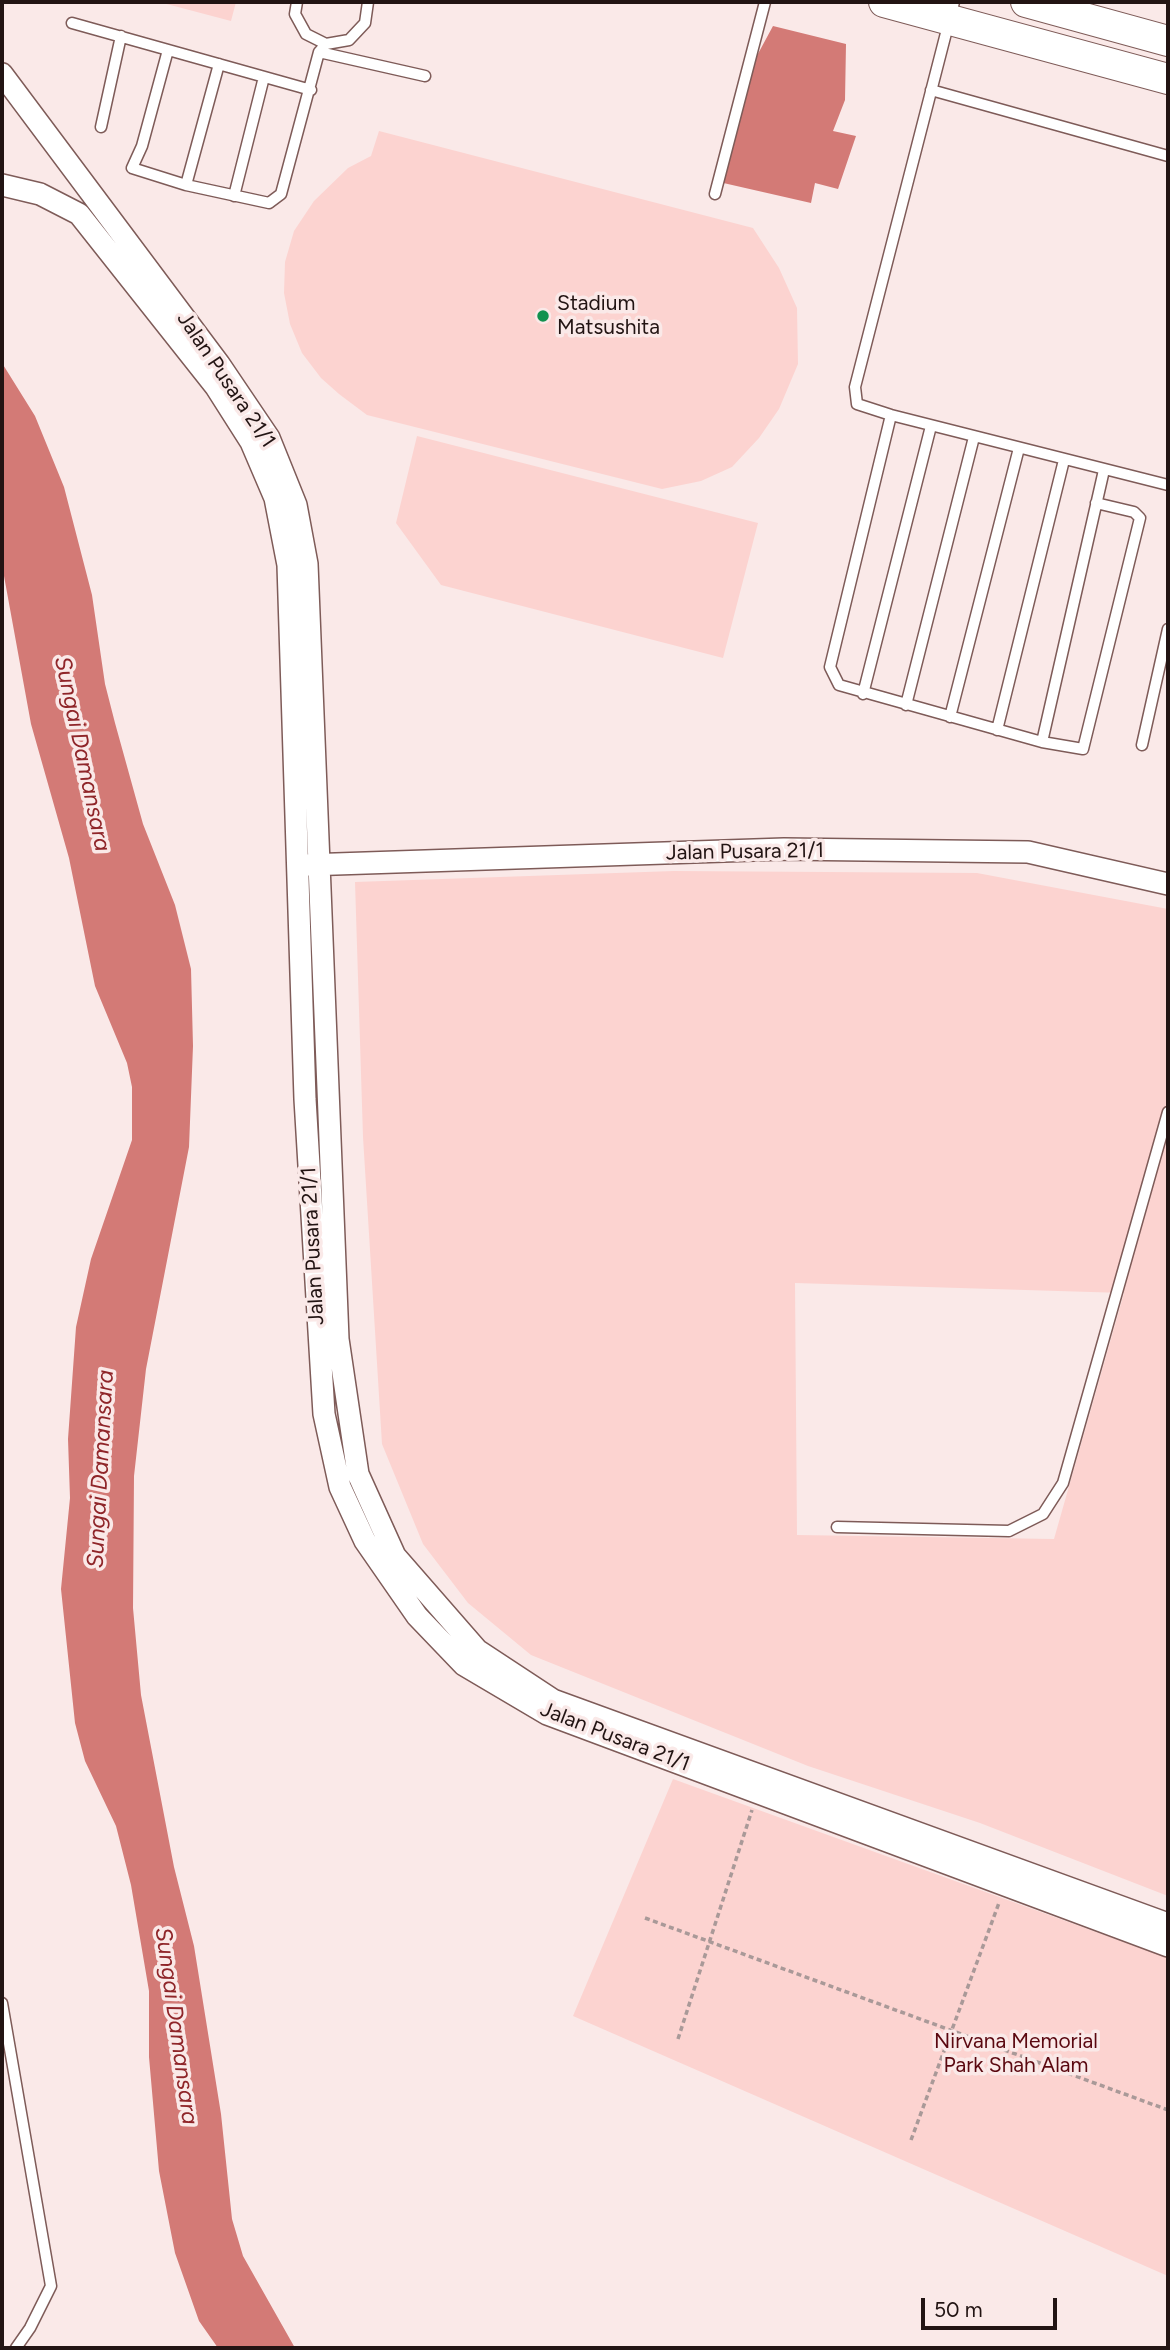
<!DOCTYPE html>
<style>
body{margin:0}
#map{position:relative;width:1170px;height:2350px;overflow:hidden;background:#fae9e8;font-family:Figtree,sans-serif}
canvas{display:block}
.frame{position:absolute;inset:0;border:4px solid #221413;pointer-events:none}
.scale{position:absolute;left:921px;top:2298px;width:136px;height:32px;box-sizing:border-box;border:4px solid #221413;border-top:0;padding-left:9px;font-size:21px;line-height:24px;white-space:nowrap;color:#221413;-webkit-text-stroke:5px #fae9e8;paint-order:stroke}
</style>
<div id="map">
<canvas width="1170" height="2350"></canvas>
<div class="frame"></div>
<div class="scale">50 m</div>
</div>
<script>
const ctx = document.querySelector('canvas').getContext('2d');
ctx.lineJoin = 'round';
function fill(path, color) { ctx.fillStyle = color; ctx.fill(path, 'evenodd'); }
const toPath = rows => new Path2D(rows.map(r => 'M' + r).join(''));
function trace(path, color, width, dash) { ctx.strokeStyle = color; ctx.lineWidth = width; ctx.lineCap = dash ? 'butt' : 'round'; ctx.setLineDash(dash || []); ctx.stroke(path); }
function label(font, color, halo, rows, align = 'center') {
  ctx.font = font + ' Figtree,sans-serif'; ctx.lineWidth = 7; ctx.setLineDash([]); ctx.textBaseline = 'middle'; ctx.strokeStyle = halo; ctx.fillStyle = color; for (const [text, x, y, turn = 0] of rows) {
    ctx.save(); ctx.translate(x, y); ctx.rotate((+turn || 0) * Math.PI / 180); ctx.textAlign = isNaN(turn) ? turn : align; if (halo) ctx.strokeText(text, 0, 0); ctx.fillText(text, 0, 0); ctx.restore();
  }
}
fill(toPath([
 [159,2,236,2,231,21],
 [379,131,753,228,779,268,797,308,798,364,779,409,759,438,732,467,701,481,662,489,367,415,339,394,321,378,302,353,290,324,284,293,285,262,294,231,314,201,348,168,371,156],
 [417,436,758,523,723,658,441,585,396,523],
 [674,871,977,873,1168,909,1168,1896,980,1823,808,1766,531,1655,468,1603,423,1544,382,1444,363,1137,355,882],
 [795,1283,1124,1293,1054,1539,797,1535],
 [673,1779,1168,1958,1168,2276,573,2016]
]), '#fcd3d0');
fill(toPath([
 [773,26,846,44,845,100,833,131,856,136,838,189,815,183,811,203,719,182,753,63],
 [2,363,35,416,64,487,92,595,105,684,115,723,143,824,175,905,191,969,193,1046,189,1147,146,1369,134,1476,133,1608,141,1695,174,1867,194,1946,221,2114,232,2219,243,2256,295,2348,218,2348,199,2321,175,2253,159,2171,149,2057,149,1991,131,1885,116,1826,85,1761,75,1723,61,1589,70,1498,68,1439,76,1327,91,1259,132,1140,132,1087,127,1063,95,986,69,858,31,724,2,565]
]), '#d37a76');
const lane = toPath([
 [297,2,295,14,306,34,326,44,349,40,365,23,368,2],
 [954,2,855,387,857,404,891,415,1168,485],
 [72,23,311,90],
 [168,50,142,146,132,168,186,185,269,203,281,194,319,52,326,44],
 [319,52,425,76],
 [931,90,1168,156],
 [101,127,121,36],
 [186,185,219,64],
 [715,194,765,2],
 [234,196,264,77],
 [891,415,830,667,839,685,1042,742,1083,749,1140,518,1134,512,1096,503],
 [863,694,931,426],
 [906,705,974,437],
 [950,717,1019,448],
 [997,730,1064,460],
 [1042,742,1104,470],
 [1142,745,1168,629],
 [837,1527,1009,1531,1043,1514,1063,1483,1168,1112],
 [2,2003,51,2286,30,2328,16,2348]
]);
const street = toPath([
 [2,74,219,364,269,438,296,505,307,564,338,1339,358,1474,395,1556,477,1650,553,1700,1168,1924],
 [2,185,40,194,79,214,216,387,251,442,275,498,288,565,305,1099,324,1414,340,1487,365,1541,417,1616,464,1665,547,1714,1168,1946],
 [306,865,784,849,1028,852,1168,884]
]);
const secondary = toPath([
 [884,2,1168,79],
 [1026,2,1168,41]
]);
trace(lane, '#7e5b58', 13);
trace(street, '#7e5b58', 24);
trace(secondary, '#7e5b58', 32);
trace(toPath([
 [645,1918,1168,2110],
 [678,2039,752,1810],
 [911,2140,999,1903]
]), '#a99998', 3.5, [5, 3.5]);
trace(lane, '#fff', 10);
trace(street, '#fff', 21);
trace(secondary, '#fff', 30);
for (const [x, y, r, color] of [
 [543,316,7,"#12914e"]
]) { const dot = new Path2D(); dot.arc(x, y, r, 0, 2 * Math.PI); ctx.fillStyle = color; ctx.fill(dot); trace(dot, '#fae9e8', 2.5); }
label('21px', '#221413', '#fae9e8', [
 ["Stadium",557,304],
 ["Matsushita",557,328]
], 'left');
label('21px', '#221413', '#fae9e8', [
 ["Jalan Pusara 21/1",226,380,56],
 ["Jalan Pusara 21/1",745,852,-1],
 ["Jalan Pusara 21/1",313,1246,-93],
 ["Jalan Pusara 21/1",615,1737,21]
]);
label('21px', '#5a0810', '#fae9e8', [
 ["Nirvana Memorial",1016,2042],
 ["Park Shah Alam",1016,2066]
]);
label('italic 23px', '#8f2529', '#fae9e8', [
 ["Sungai Damansara",82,754,78],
 ["Sungai Damansara",101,1469,-87],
 ["Sungai Damansara",176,2026,82]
]);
</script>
